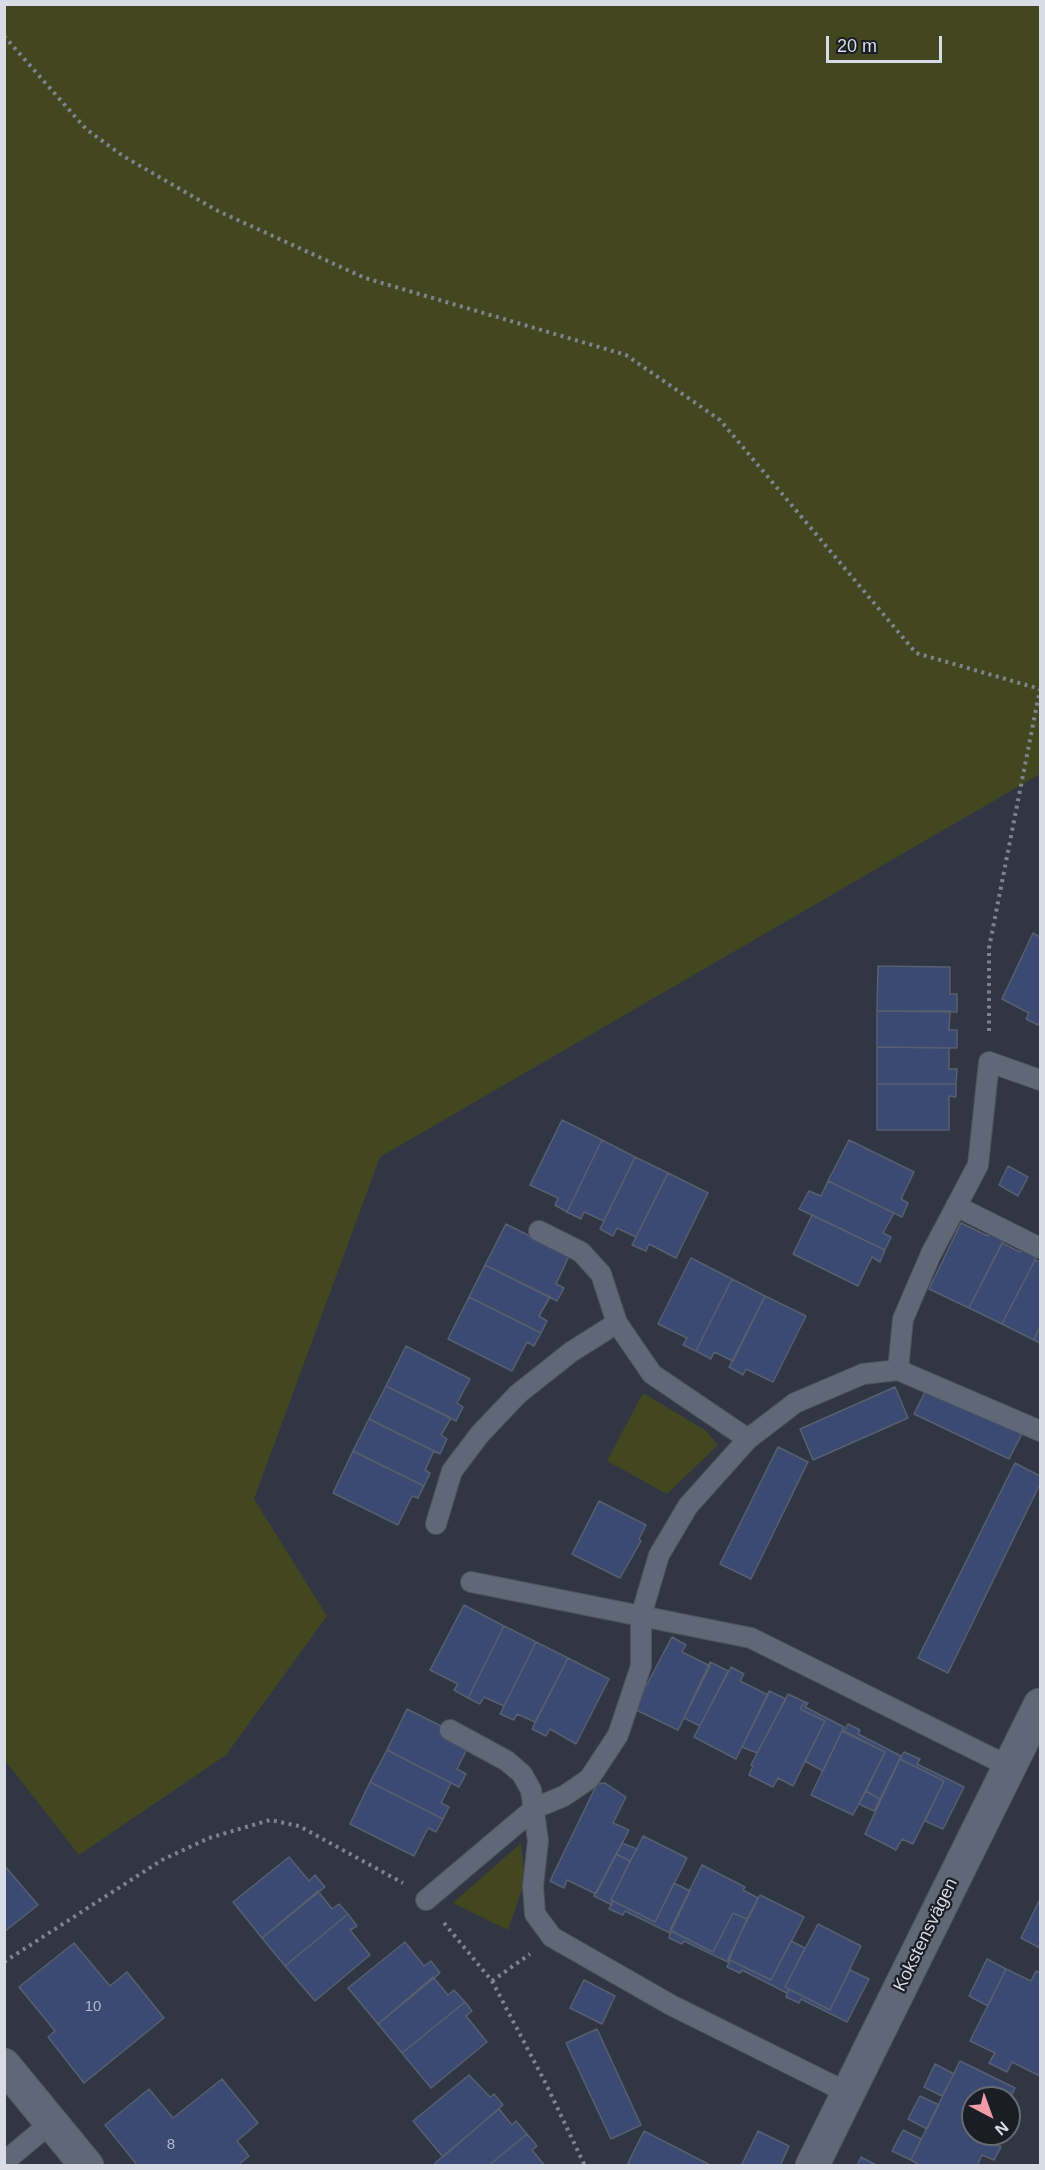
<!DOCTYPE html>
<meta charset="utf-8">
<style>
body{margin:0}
#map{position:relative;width:1045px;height:2170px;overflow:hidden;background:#303644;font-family:Arial,sans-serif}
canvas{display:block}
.frame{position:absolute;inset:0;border:6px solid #d8dce5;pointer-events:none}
.north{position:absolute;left:961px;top:2086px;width:60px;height:60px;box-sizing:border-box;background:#1b1d24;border:2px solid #676971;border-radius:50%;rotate:139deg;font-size:16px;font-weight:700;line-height:24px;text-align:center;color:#d8dce5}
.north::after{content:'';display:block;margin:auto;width:21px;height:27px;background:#f39aa9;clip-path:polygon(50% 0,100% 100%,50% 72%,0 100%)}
.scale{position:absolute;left:826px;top:36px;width:116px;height:27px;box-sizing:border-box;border:3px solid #d8dce5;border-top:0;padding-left:8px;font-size:18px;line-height:21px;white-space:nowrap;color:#d8dce5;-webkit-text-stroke:4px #1b1d24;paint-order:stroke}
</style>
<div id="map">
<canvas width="1045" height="2170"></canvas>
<div class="frame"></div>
<div class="north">N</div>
<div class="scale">20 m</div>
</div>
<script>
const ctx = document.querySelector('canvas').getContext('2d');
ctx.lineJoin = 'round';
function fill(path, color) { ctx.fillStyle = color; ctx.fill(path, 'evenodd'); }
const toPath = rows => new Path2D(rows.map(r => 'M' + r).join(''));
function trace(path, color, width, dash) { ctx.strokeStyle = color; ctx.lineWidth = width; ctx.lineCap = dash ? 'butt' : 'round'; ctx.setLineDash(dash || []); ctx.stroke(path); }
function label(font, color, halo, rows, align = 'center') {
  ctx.font = font + ' Arial,sans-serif'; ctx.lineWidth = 4.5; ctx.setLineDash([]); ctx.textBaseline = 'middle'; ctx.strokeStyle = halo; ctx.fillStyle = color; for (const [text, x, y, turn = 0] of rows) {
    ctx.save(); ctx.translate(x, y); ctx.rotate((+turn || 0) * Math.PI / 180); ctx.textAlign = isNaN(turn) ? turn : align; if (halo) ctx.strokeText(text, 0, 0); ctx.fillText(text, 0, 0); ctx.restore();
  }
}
fill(toPath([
 [5,4,1040,5,1040,774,380,1157,254,1499,327,1616,226,1755,79,1855,4,1759],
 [643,1393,705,1430,718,1445,667,1494,607,1461],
 [521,1843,525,1881,508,1930,453,1903]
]), '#434720');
const building = toPath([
 [1033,933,1040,937,1040,1020,1038,1025,1026,1019,1029,1013,1002,999,1033,933],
 [878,966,950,967,950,994,957,994,957,1012,877,1011,878,966],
 [877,1011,950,1011,949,1030,957,1030,957,1048,877,1047,877,1011],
 [877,1047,949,1048,949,1069,957,1069,956,1084,877,1084,877,1047],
 [877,1084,956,1084,956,1097,949,1096,949,1130,877,1130,877,1084],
 [562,1120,602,1140,567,1212,555,1205,558,1198,530,1185,562,1120],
 [602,1140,635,1157,604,1221,584,1212,581,1219,567,1212,602,1140],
 [849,1140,914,1172,901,1199,908,1203,902,1217,828,1181,849,1140],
 [635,1157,668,1173,636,1237,617,1228,613,1236,600,1229,635,1157],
 [1008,1166,1028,1177,1018,1196,999,1185,1008,1166],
 [668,1173,708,1193,676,1258,649,1244,646,1251,632,1245,668,1173],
 [828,1181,894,1213,883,1233,891,1237,885,1250,799,1209,809,1191,821,1196,828,1181],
 [812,1215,885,1250,880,1262,872,1257,858,1286,793,1254,812,1215],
 [961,1223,988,1236,990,1230,1005,1238,969,1308,929,1289,961,1223],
 [506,1224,569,1256,556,1284,564,1288,557,1301,485,1265,506,1224],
 [1002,1243,1020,1252,1023,1246,1038,1254,1002,1324,969,1308,1002,1243],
 [691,1258,732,1279,696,1351,683,1345,687,1338,658,1324,691,1258],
 [1035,1260,1040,1262,1040,1327,1034,1340,1002,1324,1035,1260],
 [485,1265,550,1297,539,1316,547,1321,541,1333,469,1297,485,1265],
 [732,1279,765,1296,733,1361,714,1352,711,1359,696,1351,732,1279],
 [765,1296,806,1316,773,1382,746,1369,743,1375,729,1367,765,1296],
 [469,1297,541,1333,534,1346,527,1342,512,1371,448,1339,469,1297],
 [1040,1327,1040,1343,1034,1340,1040,1327],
 [406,1346,470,1379,457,1403,463,1407,456,1421,386,1386,406,1346],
 [929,1384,1024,1430,1009,1459,914,1414,929,1384],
 [386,1386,451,1418,441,1435,447,1439,440,1454,369,1419,386,1386],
 [895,1387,908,1418,813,1460,800,1429,895,1387],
 [369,1419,434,1451,425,1470,430,1473,424,1486,353,1451,369,1419],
 [778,1447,808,1462,751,1579,720,1564,778,1447],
 [353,1451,424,1486,418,1498,412,1496,398,1525,333,1493,353,1451],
 [1015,1463,1040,1476,1040,1484,948,1673,918,1658,1015,1463],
 [599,1501,646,1525,639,1539,641,1541,620,1578,572,1554,599,1501],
 [464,1605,504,1626,468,1698,454,1690,458,1684,430,1670,464,1605],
 [504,1626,536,1642,504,1706,484,1697,480,1704,468,1698,504,1626],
 [672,1637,686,1645,682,1652,710,1666,678,1730,634,1709,672,1637],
 [536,1642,568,1658,535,1722,517,1714,514,1720,500,1714,536,1642],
 [568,1658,609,1679,576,1744,550,1729,546,1736,532,1729,568,1658],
 [710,1662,728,1671,700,1726,684,1718,710,1662],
 [731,1667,744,1674,740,1681,768,1695,736,1759,694,1737,731,1667],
 [769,1691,786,1699,757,1753,742,1747,769,1691],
 [788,1694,805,1702,800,1709,825,1721,793,1786,778,1778,773,1787,749,1775,753,1766,751,1765,788,1694],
 [805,1702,808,1703,805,1707,844,1727,823,1771,805,1761,825,1721,800,1709,805,1702],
 [407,1709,471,1741,457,1769,466,1774,459,1787,387,1750,407,1709],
 [848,1724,860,1730,858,1734,901,1756,880,1799,866,1791,885,1752,844,1731,848,1724],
 [842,1731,885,1752,853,1815,811,1795,842,1731],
 [387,1750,451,1783,441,1803,449,1807,443,1819,370,1782,387,1750],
 [904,1752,920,1759,917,1764,964,1787,943,1829,925,1821,944,1781,900,1759,904,1752],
 [900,1759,944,1781,913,1844,902,1839,896,1850,865,1834,900,1759],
 [370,1782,443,1819,436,1832,428,1828,414,1856,350,1824,370,1782],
 [605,1783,626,1797,613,1823,629,1830,596,1894,567,1880,564,1888,550,1881,597,1784,605,1783],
 [866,1791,880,1799,874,1811,859,1804,866,1791],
 [643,1836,687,1858,655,1922,611,1900,643,1836],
 [622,1843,637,1849,630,1861,616,1854,622,1843],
 [616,1854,630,1861,611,1900,612,1905,594,1896,616,1854],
 [289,1857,309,1881,315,1875,325,1887,262,1938,233,1902,289,1857],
 [4,1865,38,1905,4,1932,4,1865],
 [702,1865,745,1887,743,1890,758,1898,747,1919,733,1913,713,1952,670,1930,702,1865],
 [674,1883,690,1891,670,1933,625,1911,623,1915,609,1909,613,1901,655,1922,674,1883],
 [318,1891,332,1909,339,1904,348,1914,285,1966,262,1938,318,1891],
 [760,1895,804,1917,771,1980,728,1959,760,1895],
 [1040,1899,1040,1948,1021,1938,1040,1899],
 [733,1913,747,1919,728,1962,684,1941,682,1944,669,1938,671,1931,713,1952,733,1913],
 [348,1914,357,1926,350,1930,370,1955,315,2001,285,1966,348,1914],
 [818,1924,861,1946,830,2010,785,1987,818,1924],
 [791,1941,805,1948,785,1987,789,1989,787,1993,742,1970,740,1973,727,1967,730,1960,771,1980,791,1941],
 [405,1942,424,1966,431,1961,440,1973,378,2024,348,1988,405,1942],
 [74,1943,110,1986,127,1972,164,2018,84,2083,48,2037,55,2031,19,1987,74,1943],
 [987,1959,1006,1969,988,2006,969,1996,987,1959],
 [1006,1969,1031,1981,1036,1971,1040,1973,1040,2076,1012,2062,1007,2072,989,2063,995,2053,970,2041,1006,1969],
 [850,1970,869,1979,847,2022,801,1999,799,2003,786,1997,789,1989,830,2010,850,1970],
 [433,1977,448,1995,454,1990,465,2002,402,2053,378,2024,433,1977],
 [584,1980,615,1996,602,2024,570,2008,584,1980],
 [465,2002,472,2011,466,2016,487,2042,431,2088,402,2053,465,2002],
 [597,2029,641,2125,611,2139,566,2043,597,2029],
 [960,2061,1015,2088,1009,2101,1009,2098,973,2098,973,2134,993,2134,989,2141,1001,2147,994,2160,982,2155,977,2166,921,2166,911,2160,960,2061],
 [935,2064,954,2074,942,2096,924,2087,935,2064],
 [469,2075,490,2097,494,2094,503,2105,443,2157,413,2121,469,2075],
 [222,2079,258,2123,237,2141,249,2156,237,2166,138,2166,105,2125,149,2089,173,2118,222,2079],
 [920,2096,939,2105,927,2129,908,2119,920,2096],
 [499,2109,512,2125,516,2121,527,2134,488,2166,437,2166,435,2163,499,2109],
 [1009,2111,1017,2115,1011,2128,1009,2128,1009,2111],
 [903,2130,921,2139,911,2160,892,2151,903,2130],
 [644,2131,712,2166,633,2166,628,2163,644,2131],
 [758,2131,789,2146,780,2166,741,2166,758,2131],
 [527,2134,537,2146,532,2150,545,2166,488,2166,527,2134],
 [861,2157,878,2166,857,2166,861,2157]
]);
fill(building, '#3b4a72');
trace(building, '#585f6f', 1.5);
const lane = toPath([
 [956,1206,1040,1248],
 [539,1231,581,1252,601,1274,617,1323,652,1374,748,1439],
 [898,1370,903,1319,931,1254,978,1165,989,1062,1040,1080],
 [436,1524,452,1471,480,1434,518,1394,571,1352,617,1323],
 [471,1582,751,1638,1010,1767],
 [450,1730,507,1761,522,1774,531,1790,538,1841,533,1886,535,1914,552,1937,671,2005,848,2093],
 [426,1900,535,1808,564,1796,589,1779,618,1735,641,1666,641,1616,659,1555,688,1506,748,1439,795,1403,863,1374,898,1370,1040,1431],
 [4,2162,52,2122]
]);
const street = toPath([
 [4,2065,87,2166],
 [812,2166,1040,1705]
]);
trace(lane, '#4e525e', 22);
trace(street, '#4e525e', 35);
trace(toPath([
 [4,36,86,129,123,156,218,211,365,278,626,355,720,420,916,653,1040,689,989,948,989,1035],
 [444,1923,492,1981,546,2084,585,2166],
 [4,1962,162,1860,209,1838,270,1820,299,1826,403,1883],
 [492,1981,530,1954]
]), '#7e838e', 4, [3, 4.5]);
trace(lane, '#606777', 20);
trace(street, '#606777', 33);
label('15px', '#b1b8c8', null, [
 ["10",93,2007],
 ["8",171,2145]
]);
label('18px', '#d8dce5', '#1b1d24', [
 ["Kokstensvägen",926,1935,-64]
]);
</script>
